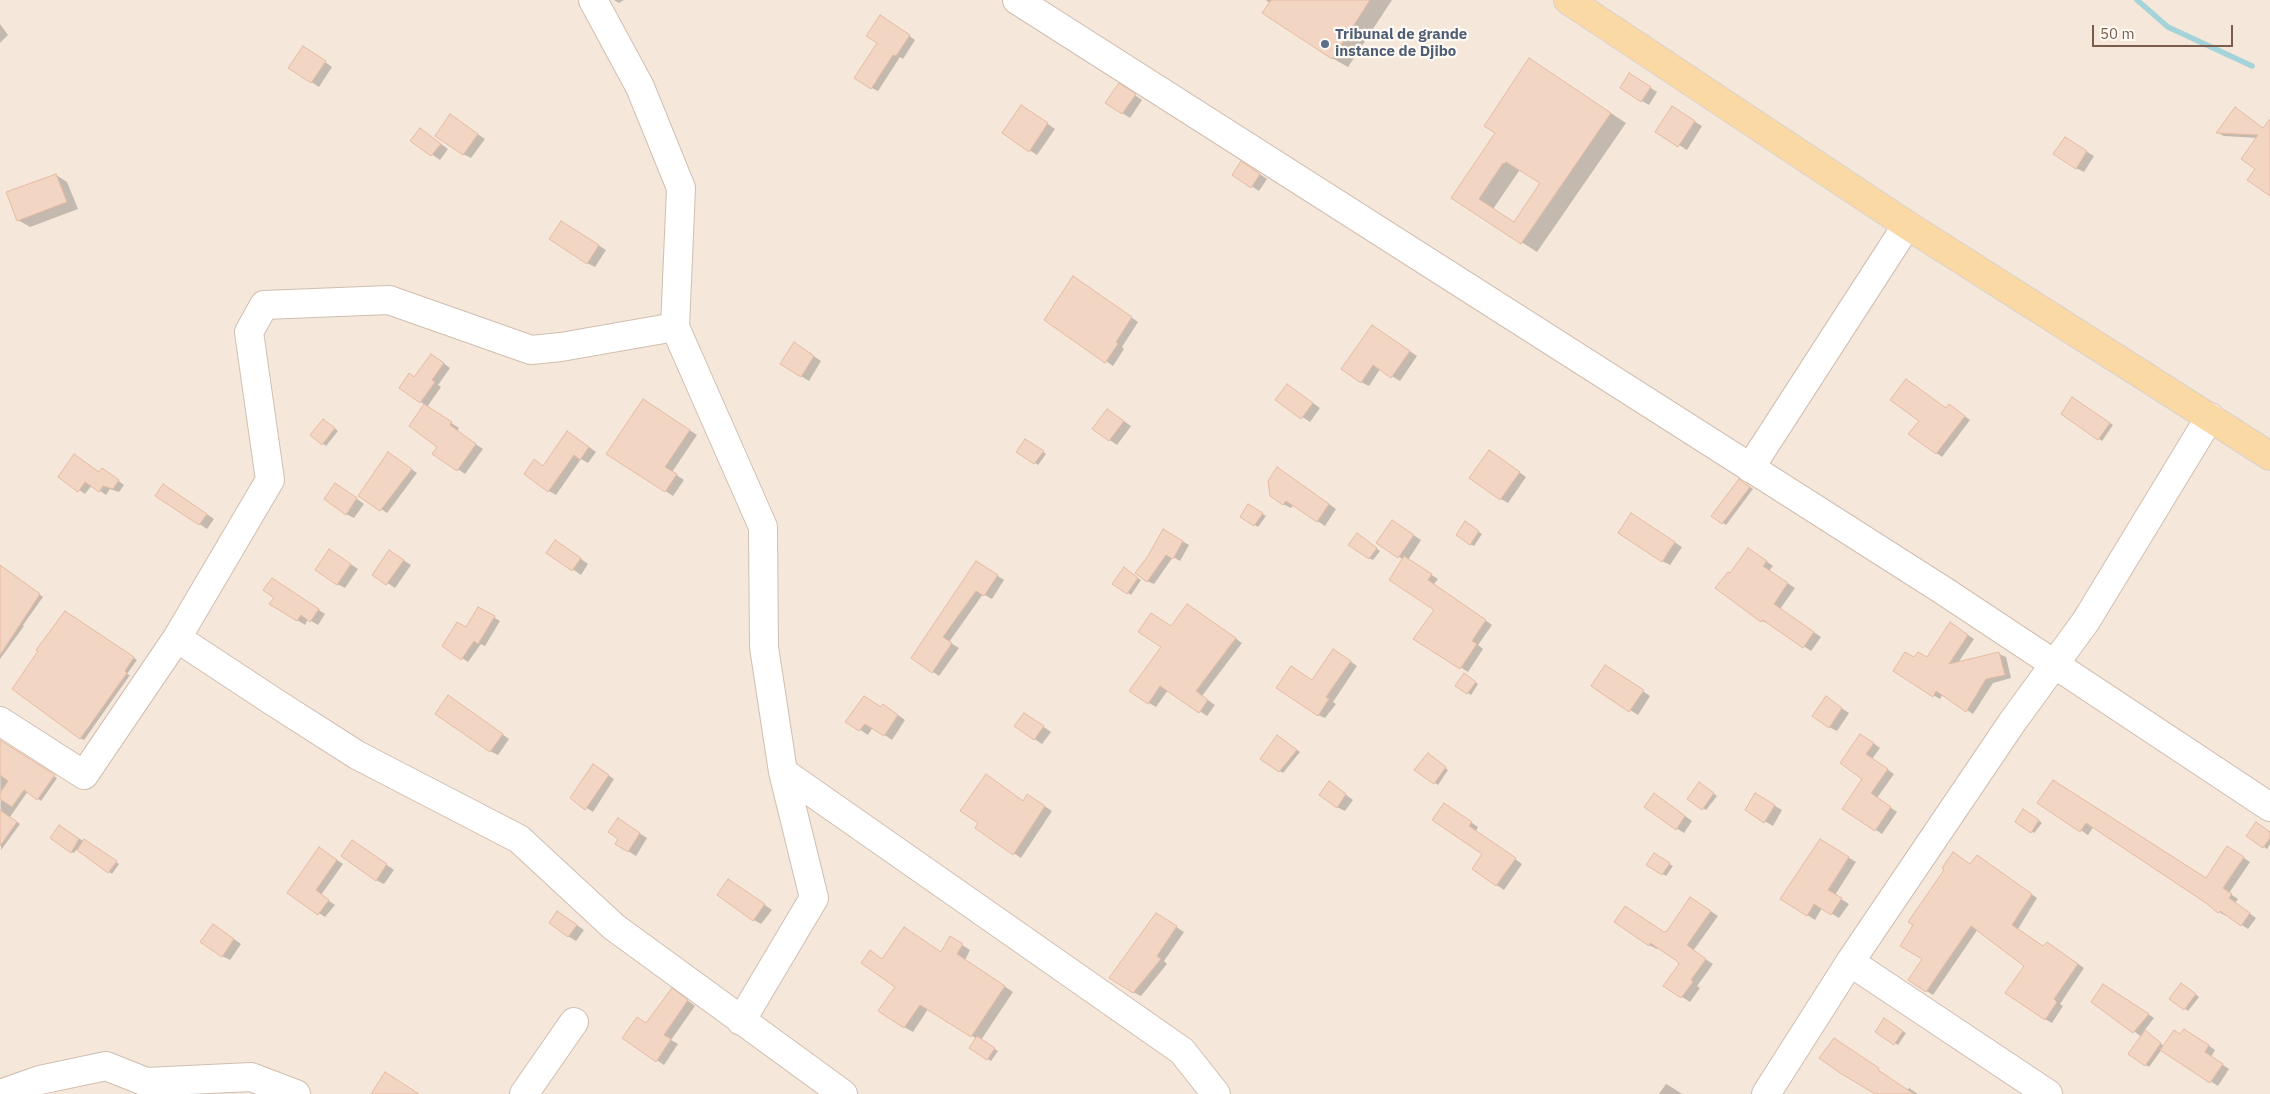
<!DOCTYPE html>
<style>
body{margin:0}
#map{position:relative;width:2270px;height:1094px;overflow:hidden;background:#fdf6ec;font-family:"IBM Plex Sans",sans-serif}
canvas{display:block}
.scale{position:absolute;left:2092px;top:25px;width:141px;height:22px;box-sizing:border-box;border:2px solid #7a5c4d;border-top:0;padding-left:6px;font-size:15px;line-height:18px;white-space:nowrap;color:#7a5c4d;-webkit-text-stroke:4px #fffaf3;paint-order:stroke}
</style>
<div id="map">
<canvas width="2270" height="1094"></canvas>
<div class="scale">50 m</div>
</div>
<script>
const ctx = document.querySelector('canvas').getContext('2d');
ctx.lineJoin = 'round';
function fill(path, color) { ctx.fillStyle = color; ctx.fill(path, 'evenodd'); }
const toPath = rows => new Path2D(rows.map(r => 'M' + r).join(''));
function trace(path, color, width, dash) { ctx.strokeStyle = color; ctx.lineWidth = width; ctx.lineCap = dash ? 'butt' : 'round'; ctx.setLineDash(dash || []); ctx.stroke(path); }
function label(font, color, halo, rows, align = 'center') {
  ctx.font = font + ' "IBM Plex Sans",sans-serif'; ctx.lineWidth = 4.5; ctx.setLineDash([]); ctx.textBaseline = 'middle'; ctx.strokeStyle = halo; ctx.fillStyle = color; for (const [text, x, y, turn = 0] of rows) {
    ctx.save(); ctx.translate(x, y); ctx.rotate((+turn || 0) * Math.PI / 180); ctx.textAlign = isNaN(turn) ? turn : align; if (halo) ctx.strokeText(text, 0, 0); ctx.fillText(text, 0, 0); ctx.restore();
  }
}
fill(toPath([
 [0,0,2270,0,2270,1094,0,1094]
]), '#f5e8da');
fill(toPath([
 [614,0,624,0,619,3],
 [1266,0,1392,0,1348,67,1332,58],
 [887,20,915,40,903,59,900,57,878,91,872,88,879,43],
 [0,24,8,35,0,43],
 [311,52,332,67,319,87,290,68],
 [1530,60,1626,123,1537,252,1453,198,1497,132],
 [1522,170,1541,183,1515,223,1493,209,1519,171],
 [1637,79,1657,92,1649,105,1642,101],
 [1126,89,1142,100,1130,118,1107,103],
 [1029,111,1055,129,1037,155,1003,133],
 [1679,112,1702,126,1687,150,1657,131],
 [458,121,485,139,471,158,463,154],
 [2270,126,2270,194,2257,169,2258,138,2224,136,2218,133,2267,133],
 [427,134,448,149,440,160,412,141],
 [2065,139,2094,156,2084,172,2076,168],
 [1249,167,1267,179,1259,191,1234,175],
 [56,175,67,182,78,209,30,227,18,220],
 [569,227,606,250,595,267,587,263],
 [1080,282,1138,322,1122,347,1124,349,1113,366,1046,319],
 [1380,331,1417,356,1400,381,1380,369,1369,386,1361,382],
 [802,348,821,361,809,381,801,376],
 [438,359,450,368,438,385,441,387,427,407,459,428,457,431,483,449,465,474,434,453,438,447,411,426,425,405,421,402],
 [1295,390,1320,408,1310,422,1277,400],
 [2073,399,2113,425,2102,441,2099,439],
 [651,405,697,435,672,472,684,480,673,496,608,453],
 [1947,409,1955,409,1970,420,1942,457,1910,434],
 [1115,415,1131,426,1117,445,1094,429],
 [326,422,338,431,326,446,312,435],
 [575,437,596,452,588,463,581,459,556,495,549,491,544,467],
 [1029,442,1046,454,1038,465,1018,451],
 [1497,456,1526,477,1508,503,1501,499],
 [394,457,417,473,387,513,360,495],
 [100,473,108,473,124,485,119,492,110,489,106,495,92,485,85,494,60,476],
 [1285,473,1336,509,1325,526,1293,505,1291,508,1283,504],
 [1743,482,1753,489,1726,525,1712,515],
 [343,489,364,504,354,518,346,514],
 [171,490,214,519,207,529,157,496],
 [1249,506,1266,516,1258,527,1242,516],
 [1639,519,1682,547,1670,565,1662,561],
 [1469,525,1482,534,1474,546,1470,544],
 [1400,526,1421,540,1408,560,1438,579,1434,584,1492,625,1478,645,1483,649,1468,672,1415,638,1435,609,1404,560,1378,543],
 [1164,531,1189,545,1180,561,1173,557,1154,584,1147,581,1149,557],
 [1360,537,1380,551,1373,560,1369,558],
 [563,546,588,564,581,575,548,552],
 [1756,554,1773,566,1769,571,1795,588,1780,609,1821,637,1811,651,1770,624,1762,621,1717,588],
 [337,555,358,569,345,588,337,584],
 [397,556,411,565,395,588,374,574],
 [0,565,43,597,23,625,24,626,0,659],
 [983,566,1004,580,992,599,983,594,949,642,959,648,939,676,913,658],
 [1127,571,1141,580,1131,595,1114,583],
 [280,584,325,614,318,625,308,619,305,625,297,620,275,597],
 [1188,605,1242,643,1202,696,1215,705,1207,716,1168,690,1156,707,1149,703,1163,646],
 [478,608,500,621,485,646,481,644,468,662,444,646,466,629],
 [69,614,137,660,127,674,130,675,84,740,80,738,40,651],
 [1957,628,1974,639,1958,663,1999,654,2006,657,2011,678,1993,683,1973,714,1943,694,1940,699,1933,695,1915,659,1927,658],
 [1340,654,1357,666,1333,702,1336,704,1325,718,1318,715,1313,681],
 [1613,671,1650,696,1638,715,1592,686],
 [1467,677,1478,684,1471,695,1468,693],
 [456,701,509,739,498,755,490,751],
 [1834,703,1849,713,1837,731,1829,727],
 [882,708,891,710,905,720,892,740,873,727,868,735,847,721],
 [1032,719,1051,732,1042,744,1016,726],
 [1280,738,1300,752,1283,773,1280,771],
 [1868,739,1880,748,1872,759,1894,774,1877,798,1897,812,1882,834,1876,830,1864,778,1842,763],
 [0,741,57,778,41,801,28,791,10,817,20,824,1,850],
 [1432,757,1448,770,1438,785,1435,783],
 [599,769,614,779,593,812,571,798],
 [2054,781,2207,879,2235,852,2250,862,2229,893,2238,899,2235,903,2256,918,2248,929,2227,915,2226,916,2219,912,2207,902,2094,826,2088,835,2039,802],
 [1702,785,1717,796,1706,810,1688,798],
 [1336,787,1353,800,1345,811,1337,807],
 [1756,795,1782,810,1773,826,1746,810],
 [1662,799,1692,821,1684,833,1676,828],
 [1035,800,1052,811,1021,858,977,828],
 [1452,809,1478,827,1476,831,1522,864,1504,890,1473,869,1484,854],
 [2027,813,2042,823,2034,833,2016,821],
 [625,824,647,838,636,856,628,851,620,839],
 [63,828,119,864,112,874,77,849,74,853,71,852],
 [2270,833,2270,844,2267,849,2248,836],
 [1828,845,1856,862,1835,895,1849,904,1839,918,1822,908,1815,920,1782,898],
 [360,846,394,870,384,884,376,880],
 [325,852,343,864,321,895,335,905,325,917,289,893],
 [1954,853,1971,865,1983,860,2037,898,2018,929,2044,947,2053,947,2084,968,2060,1004,2063,1006,2052,1023,2045,1019,2025,966,1978,929,1933,995,1909,980,1923,959,1946,869],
 [1654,855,1673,866,1666,876,1648,865],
 [736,885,772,910,761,924,754,920],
 [1698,903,1718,916,1693,951,1713,964,1697,986,1700,988,1690,1002,1665,986,1681,964,1678,960,1658,947,1657,949,1649,945,1616,922,1664,933],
 [565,917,584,930,576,941,568,936],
 [1164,919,1184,932,1164,961,1167,964,1141,996,1133,992],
 [221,930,241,944,230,960,222,956],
 [951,938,970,950,965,960,1013,992,981,1040,998,1051,991,1061,971,1048,977,1039,928,1009,913,1032,904,1027,896,986,883,960,942,953],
 [2185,986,2199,997,2188,1011,2171,998],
 [2110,989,2154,1018,2144,1031,2164,1046,2181,1036,2192,1034,2215,1050,2211,1057,2229,1069,2218,1086,2162,1049,2149,1067,2146,1065,2142,1037,2092,1002],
 [679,994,695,1006,671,1040,678,1044,664,1065,624,1038,646,1024],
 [1884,1020,1906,1033,1898,1045,1877,1031],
 [1840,1043,1907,1090,1909,1088,1918,1094,1876,1094],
 [1666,1084,1673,1088,1682,1094,1659,1094]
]), '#0003');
trace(toPath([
 [2137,0,2168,27,2252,66]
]), '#a5d3da', 5.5);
const building = toPath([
 [1271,0,1370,0,1332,59,1262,13,1271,0],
 [880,15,910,35,896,56,893,55,871,89,854,78,877,43,866,36,880,15],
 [303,46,326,61,311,83,288,68,303,46],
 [1529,58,1611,113,1521,244,1451,198,1495,133,1484,126,1529,58],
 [1506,162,1540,183,1514,222,1479,199,1503,163,1504,164,1506,162],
 [1629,73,1651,87,1641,102,1620,88,1629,73],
 [1119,83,1136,94,1122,114,1105,103,1119,83],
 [1021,105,1048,123,1029,152,1002,133,1021,105],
 [1672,106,1695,121,1678,147,1655,132,1672,106],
 [2235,107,2263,128,2270,119,2270,196,2247,180,2255,169,2241,159,2258,135,2216,133,2235,107],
 [450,114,478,134,463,155,435,136,450,114],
 [420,128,441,144,431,156,410,141,420,128],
 [2065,137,2087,151,2076,169,2053,154,2065,137],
 [1241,161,1260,174,1251,188,1232,175,1241,161],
 [56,174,67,202,17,221,6,192,56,174],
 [561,221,599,245,587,264,549,239,561,221],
 [1073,276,1132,317,1116,342,1118,344,1105,363,1044,320,1073,276],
 [1372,325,1410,351,1391,378,1373,365,1361,383,1341,369,1372,325],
 [794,342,814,356,801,377,780,364,794,342],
 [431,354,444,363,432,380,435,382,420,403,399,388,409,373,414,377,431,354],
 [1906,379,1946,408,1949,404,1965,416,1936,454,1908,434,1919,421,1890,400,1906,379],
 [1287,384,1313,403,1301,419,1275,400,1287,384],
 [2072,397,2110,423,2098,440,2061,414,2072,397],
 [643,399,690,430,665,467,677,474,665,492,606,454,643,399],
 [424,404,452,422,450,425,476,444,457,471,432,454,437,447,409,426,424,404],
 [1107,409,1124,421,1109,441,1092,429,1107,409],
 [323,419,335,428,322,445,310,435,323,419],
 [567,431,589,447,580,460,574,455,548,492,524,474,534,459,543,466,567,431],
 [1025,439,1044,451,1034,464,1016,452,1025,439],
 [1489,450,1520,472,1500,500,1469,478,1489,450],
 [388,452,412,469,380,511,358,496,388,452],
 [74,454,99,472,102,468,119,480,113,489,103,486,99,492,85,482,78,492,58,477,74,454],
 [1277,467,1329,504,1317,522,1286,501,1283,505,1270,496,1268,481,1277,467],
 [1739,479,1750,487,1722,524,1711,516,1739,479],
 [335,483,357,498,346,515,324,499,335,483],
 [163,484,207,514,199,525,155,496,163,484],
 [1248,504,1263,513,1254,526,1240,517,1248,504],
 [1631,513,1675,542,1662,562,1618,533,1631,513],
 [1392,520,1414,535,1398,558,1376,543,1392,520],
 [1465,521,1479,531,1470,545,1456,535,1465,521],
 [1163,529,1183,541,1173,559,1166,555,1147,582,1135,573,1148,556,1163,529],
 [1357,533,1377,548,1369,559,1348,545,1357,533],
 [555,540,581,558,572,571,546,553,555,540],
 [1748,548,1767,561,1763,566,1788,583,1774,604,1814,632,1803,648,1763,620,1761,622,1715,588,1728,572,1730,573,1748,548],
 [329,549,351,564,337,585,315,570,329,549],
 [389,550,404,560,386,585,372,575,389,550],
 [1404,556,1432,574,1428,580,1486,620,1472,641,1477,644,1460,669,1413,639,1434,610,1389,580,1404,556],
 [976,561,998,575,984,596,976,591,943,637,952,643,932,673,911,658,976,561],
 [0,565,40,594,0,655,0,565],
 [1124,567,1138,578,1127,594,1112,584,1124,567],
 [272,578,319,609,310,622,301,615,297,621,269,604,274,598,263,590,272,578],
 [1187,604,1236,638,1196,691,1208,700,1199,713,1160,686,1148,704,1129,691,1161,647,1138,632,1151,613,1171,626,1187,604],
 [478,607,495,616,478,644,474,641,461,660,442,646,457,622,466,627,478,607],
 [65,611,134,657,125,671,127,673,80,739,12,689,38,651,36,650,65,611],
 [1950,622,1968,635,1949,664,1999,652,2005,675,1986,679,1966,712,1936,691,1933,697,1893,671,1905,652,1914,657,1918,652,1927,657,1950,622],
 [1333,649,1351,661,1326,697,1329,699,1318,716,1276,688,1291,666,1312,680,1333,649],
 [1605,665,1644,690,1629,712,1591,686,1605,665],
 [1464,673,1476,682,1467,694,1455,686,1464,673],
 [448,695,503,734,490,752,435,714,448,695],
 [864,696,881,707,883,704,898,715,884,736,865,724,859,731,845,722,864,696],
 [1826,696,1842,708,1829,728,1812,716,1826,696],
 [1024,713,1044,726,1034,740,1014,726,1024,713],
 [1860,734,1874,743,1866,754,1888,769,1871,793,1891,807,1875,831,1842,809,1862,779,1840,763,1860,734],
 [1277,735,1297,750,1279,772,1260,759,1277,735],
 [0,740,55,775,37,800,24,790,12,807,0,799,0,793,8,781,0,775,0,740],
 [1428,753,1446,767,1434,784,1414,770,1428,753],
 [593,764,609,775,585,810,570,798,593,764],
 [986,774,1023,801,1027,794,1045,806,1013,855,975,828,978,823,960,811,986,774],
 [2053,780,2206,878,2227,846,2244,857,2223,888,2232,894,2229,898,2250,913,2241,926,2220,911,2218,913,2206,903,2086,823,2080,832,2037,803,2053,780],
 [1329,781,1346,794,1337,808,1319,795,1329,781],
 [1699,782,1714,793,1702,810,1687,799,1699,782],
 [1654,793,1685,816,1676,830,1644,807,1654,793],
 [1755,793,1775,805,1764,823,1745,810,1755,793],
 [1444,803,1472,822,1469,826,1516,858,1496,886,1472,869,1482,854,1432,820,1444,803],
 [2023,809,2039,820,2031,833,2015,822,2023,809],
 [0,810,17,822,0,846,0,810],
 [618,818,640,833,628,852,615,844,618,839,608,832,618,818],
 [2256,822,2270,832,2270,838,2263,848,2246,836,2256,822],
 [59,825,79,839,71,853,50,838,59,825],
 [84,839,117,861,108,873,77,850,84,839],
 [1820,839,1849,857,1828,890,1842,898,1831,915,1814,904,1807,916,1780,899,1820,839],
 [352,840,387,864,376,881,341,856,352,840],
 [319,847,337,860,316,890,329,900,318,915,287,893,319,847],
 [1953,852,1970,864,1977,855,2032,894,2012,925,2043,946,2047,942,2078,964,2054,999,2057,1002,2045,1020,2005,993,2024,966,1971,926,1926,992,1908,980,1922,959,1900,946,1913,925,1908,922,1944,870,1942,868,1953,852],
 [1654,853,1670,863,1662,875,1646,865,1654,853],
 [728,879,765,904,753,921,717,895,728,879],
 [1690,897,1711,911,1687,945,1706,959,1691,980,1693,982,1681,998,1663,986,1679,964,1677,961,1650,943,1649,946,1614,922,1625,906,1664,932,1667,931,1690,897],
 [557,911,577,925,568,937,549,923,557,911],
 [1156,913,1177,926,1157,956,1161,959,1133,993,1109,978,1156,913],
 [213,924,234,939,222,957,200,942,213,924],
 [904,927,941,952,950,936,963,944,957,954,1005,986,971,1037,920,1005,904,1028,878,1011,895,987,861,963,870,950,882,959,904,927],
 [2181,983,2196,994,2184,1010,2169,999,2181,983],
 [2103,984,2149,1014,2133,1033,2091,1002,2103,984],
 [672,988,688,1000,664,1035,671,1039,656,1062,622,1038,637,1017,646,1023,672,988],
 [1884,1018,1903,1031,1894,1045,1875,1032,1884,1018],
 [2184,1029,2209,1045,2205,1052,2223,1064,2210,1083,2160,1050,2174,1030,2180,1034,2184,1029],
 [2145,1030,2161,1043,2145,1066,2128,1054,2145,1030],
 [977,1036,995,1048,987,1060,969,1048,977,1036],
 [1834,1038,1879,1068,1878,1070,1914,1094,1875,1094,1840,1073,1819,1058,1834,1038],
 [385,1072,419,1094,371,1094,385,1072]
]);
fill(building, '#f3d5c3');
trace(building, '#e6bba3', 1);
const minor = toPath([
 [593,0,640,87,681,188,675,327,763,527,764,647,783,772,1182,1051,1216,1094],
 [1017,0,1944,591,2270,807],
 [1750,468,1907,225],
 [177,638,270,480,249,332,264,305,389,300,531,350,561,347,675,327],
 [0,721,84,775,177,638,274,702,357,755,519,839,614,927,843,1094],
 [1850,962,2048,1094],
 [741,1021,814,898,783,772],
 [0,1094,40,1080,106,1066,146,1082,251,1077,296,1094],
 [524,1094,574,1022],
 [1766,1094,1850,962,2013,721,2086,621,2210,417]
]);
const major = toPath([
 [1568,0,1907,225,2270,456]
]);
trace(minor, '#d1beb0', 30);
trace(major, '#dad1cd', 30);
trace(minor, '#fff', 28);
trace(major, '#fbd9a5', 28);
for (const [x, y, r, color] of [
 [1325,44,5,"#5c6f8a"]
]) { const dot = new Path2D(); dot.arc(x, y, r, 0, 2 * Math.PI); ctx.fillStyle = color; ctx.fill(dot); trace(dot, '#fffaf3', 2); }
label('bold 15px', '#4e5e75', '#fffaf3', [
 ["Tribunal de grande",1335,35],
 ["instance de Djibo",1335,52]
], 'left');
</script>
